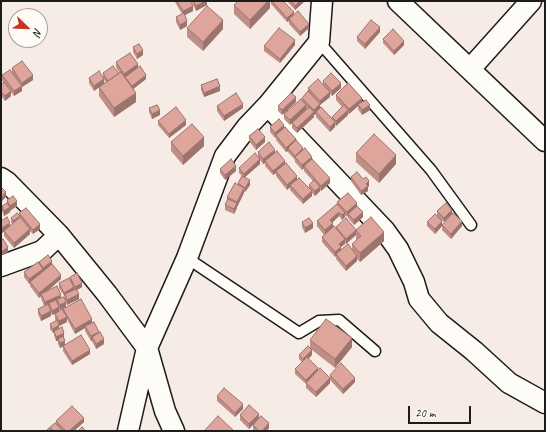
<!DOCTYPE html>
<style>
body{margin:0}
#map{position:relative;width:546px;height:432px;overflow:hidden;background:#f7ebe5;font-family:Caveat,sans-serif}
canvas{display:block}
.frame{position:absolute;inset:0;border:2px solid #1c1c1c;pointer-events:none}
.north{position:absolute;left:8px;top:8px;width:40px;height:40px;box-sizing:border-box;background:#fdfcf7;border:1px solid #a3a29f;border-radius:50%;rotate:113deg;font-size:11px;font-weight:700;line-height:16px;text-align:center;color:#1c1c1c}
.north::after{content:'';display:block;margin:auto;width:14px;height:18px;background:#c8321e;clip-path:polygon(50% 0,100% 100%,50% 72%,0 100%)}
.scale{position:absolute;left:408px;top:406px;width:63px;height:18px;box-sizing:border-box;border:2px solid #1c1c1c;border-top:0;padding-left:5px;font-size:12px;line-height:14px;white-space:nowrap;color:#1c1c1c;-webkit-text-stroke:3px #fdfcf7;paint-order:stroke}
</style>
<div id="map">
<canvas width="546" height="432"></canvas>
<div class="frame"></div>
<div class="north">N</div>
<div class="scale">20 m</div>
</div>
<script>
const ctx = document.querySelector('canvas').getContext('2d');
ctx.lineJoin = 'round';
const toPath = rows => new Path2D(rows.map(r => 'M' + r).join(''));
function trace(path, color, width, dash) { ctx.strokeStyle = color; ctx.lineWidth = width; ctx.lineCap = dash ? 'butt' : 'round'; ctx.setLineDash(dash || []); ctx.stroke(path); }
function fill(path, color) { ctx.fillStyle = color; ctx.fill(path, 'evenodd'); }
const service = toPath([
 [319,42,431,170,471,225],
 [187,258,299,333,319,321,339,320,375,351]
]);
const minor = toPath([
 [398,1,545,141],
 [470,69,531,1],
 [268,105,294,135,385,231,398,249,414,282,419,299,439,323,474,351,509,383,545,403],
 [1,178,7,182,59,235,107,294,147,348,128,431],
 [1,266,42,251,59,235],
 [174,431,165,411,147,348,187,258,225,156,247,127,268,105,319,42,322,1]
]);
trace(service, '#1c1c1c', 13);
trace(minor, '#1c1c1c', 23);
trace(service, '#fdfcf7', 10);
trace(minor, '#fdfcf7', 20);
fill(toPath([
 [175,1,190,1,193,11,185,15,187,26,180,30,176,22,176,17,182,14,175,2],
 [191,1,207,1,207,5,196,11],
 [270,1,270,8,250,29,234,14,234,5],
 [271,1,283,1,294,16,309,28,300,36,289,24,289,21,287,22,271,4],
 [287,1,305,1,295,10],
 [187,28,223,29,203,51,187,37],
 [380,32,365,49,357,41,357,37],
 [383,39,404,45,394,55,383,43],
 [295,45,280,63,264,51,264,46],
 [133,47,143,55,137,59,133,52],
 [116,62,138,68,146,79,133,89,136,102,114,117,99,96,99,87,106,82,104,80,94,91,89,83,89,78,103,77,103,73,120,73,116,67],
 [12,68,33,80,22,87,22,86,22,91,14,96,11,92,11,96,5,101,1,96,1,85,4,83,2,80,2,75,12,72],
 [323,81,341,88,332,96,330,94,330,97,320,105,320,107,332,118,332,117,342,107,336,100,336,95,362,102,370,110,362,115,358,109,358,106,349,114,348,113,348,115,336,126,335,125,335,127,330,132,316,117,316,114,314,115,314,117,297,133,292,128,292,123,290,125,284,119,284,114,302,100,302,98,308,91,308,88,323,84],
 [201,85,220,91,204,97,201,90],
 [296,102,282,115,278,111,278,106],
 [217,106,243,108,224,121,217,111],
 [149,108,160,115,152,119,149,112],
 [158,121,186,125,169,138,158,125],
 [270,127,284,127,312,159,330,183,321,191,320,190,320,191,315,196,312,193,312,196,303,204,290,190,290,187,287,190,276,176,276,173,273,175,265,166,265,163,263,164,260,160,260,164,245,177,250,185,245,192,244,192,244,193,237,207,234,214,225,210,225,205,227,200,227,197,238,185,238,183,242,176,239,173,239,168,258,156,258,152,275,153,285,163,297,179,309,188,309,185,313,181,304,171,304,168,302,170,295,162,295,160,288,152,288,151,286,152,276,140,276,138,275,138,270,132],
 [249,136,265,142,256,150,249,141],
 [171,142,204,146,183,165,171,151],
 [356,153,396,164,379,183,356,162],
 [220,169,236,171,225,180,220,173],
 [351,177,363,179,369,186,368,187,368,191,361,195,351,181],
 [7,200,17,206,10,210,10,212,4,216,2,211,2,206,7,203],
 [337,202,357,206,363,217,354,225,348,218,348,215,347,217,345,215,345,217,342,220,339,216,332,222,333,227,336,229,336,227,356,235,346,244,345,242,345,244,341,247,341,250,352,250,352,244,357,240,356,239,356,230,384,241,360,262,357,259,357,261,346,271,336,259,336,255,335,257,322,242,322,237,324,235,317,226,317,221,337,204],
 [446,203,444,222,437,216,437,211],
 [19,213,40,229,33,234,30,231,30,234,14,248,4,236,4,231,2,233,1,232,1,221,10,226,12,224,11,222,11,218,19,215],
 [302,222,313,228,305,233,302,227],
 [427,222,442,225,462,226,451,239,442,230,442,226,435,234,427,226],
 [39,262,52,264,61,279,48,291,61,298,65,299,65,297,59,288,59,283,70,279,70,277,82,287,77,290,79,299,67,305,65,299,66,307,60,310,59,309,59,311,63,311,63,309,92,322,99,333,104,344,96,349,92,341,91,341,85,331,85,328,75,334,67,319,67,322,59,326,59,328,64,338,65,345,90,354,72,365,63,351,63,346,60,348,58,344,58,341,56,341,54,335,54,333,53,333,50,329,50,324,56,321,55,319,55,314,52,315,51,312,51,316,41,321,38,314,38,309,44,306,41,298,41,296,39,298,30,286,30,283,29,284,24,277,24,272,39,263],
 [310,340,352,347,335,368,312,350,312,355,308,359,318,371,330,378,330,375,355,382,343,394,330,380,330,383,316,397,306,388,306,384,295,374,295,369,302,362,299,359,299,355,310,348],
 [217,396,243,409,235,417,217,401],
 [240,415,259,418,249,429,240,420],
 [56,421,84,422,74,431,46,431,50,429,50,427,56,425],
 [253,425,269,428,266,431,254,431,253,430]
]), '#bf8e86');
fill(toPath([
 [205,1,207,1,207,5,196,11,196,6],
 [268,1,270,1,270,8,250,29,250,20],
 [300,1,305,1,295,10,295,6],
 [193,6,193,11,183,16,183,11],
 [294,12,294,17,289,19,289,21,287,22,287,18],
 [223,20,223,29,203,51,203,42],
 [187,21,187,26,180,30,180,25],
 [309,24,309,28,300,36,300,32],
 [380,27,380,32,365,49,365,44],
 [295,40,295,45,280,63,280,59],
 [404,41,404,45,394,55,394,51],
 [143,50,143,55,137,59,137,54],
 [138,64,138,69,124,79,124,74],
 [33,75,33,80,22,87,22,83],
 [146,75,146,79,132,90,132,86],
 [104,79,104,84,94,91,94,86],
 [341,83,341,88,332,96,332,91],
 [22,86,22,91,14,96,14,91],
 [220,86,220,91,204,97,204,93],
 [11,91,11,96,5,101,5,96],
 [330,92,330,97,320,105,320,109,316,112,316,114,314,115,314,110,320,104,320,101],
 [136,93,136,102,114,117,114,108],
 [296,97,296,102,282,115,282,110],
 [362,98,362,102,358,104,358,106,349,114,349,109],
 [243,104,243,108,224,121,224,116],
 [306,105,306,110,290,125,290,120],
 [370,105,370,110,362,115,362,110],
 [160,110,160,115,152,119,152,114],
 [348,110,348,115,336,126,336,121],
 [314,112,314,117,297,133,297,128],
 [186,120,186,125,169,138,169,134],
 [335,122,335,127,330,132,330,127],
 [284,125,284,130,276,135,275,138,275,133],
 [204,137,204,146,183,165,183,156],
 [265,137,265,142,256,150,256,145],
 [296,139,296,144,288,148,288,151,286,152,286,148],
 [303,148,303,153,295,157,295,160,295,156],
 [275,150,275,154,265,161,265,163,263,164,263,159],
 [396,155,396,164,379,183,379,174],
 [312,157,312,161,304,166,304,168,302,170,302,165],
 [260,159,260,164,244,178,244,174],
 [285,161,285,166,276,171,276,173,273,175,273,171],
 [236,166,236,171,225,180,225,175],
 [297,176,297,181,290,185,290,187,287,190,287,185],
 [330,178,330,183,321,191,321,186],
 [250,180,250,185,245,192,245,188],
 [369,181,369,186,368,187,368,191,361,195,361,191,366,184],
 [320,187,320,191,315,196,315,191],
 [244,188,244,193,237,207,237,202],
 [312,191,312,196,303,204,303,199],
 [6,192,6,197,1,202,1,198],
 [17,201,17,206,10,211,10,206],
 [237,203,237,208,234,214,234,209],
 [357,203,357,208,348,214,348,215,347,217,347,212],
 [10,207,10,212,4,216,4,211],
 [452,210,452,214,444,222,444,218],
 [339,212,339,216,330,225,330,220],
 [363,212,363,217,354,225,354,220],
 [345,213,345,217,342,220,342,215],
 [20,216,20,221,13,226,13,221],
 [442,221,442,226,435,234,435,229],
 [462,221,462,226,451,239,451,234],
 [10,223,10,228,2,233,2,228],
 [313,223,313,228,305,233,305,228],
 [333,223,333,228,325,235,325,230],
 [40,224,40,229,33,234,33,230],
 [30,229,30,234,14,248,14,243],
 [356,230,356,235,346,244,346,239],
 [384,232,384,241,360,262,360,253],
 [345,239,345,244,341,247,341,251,335,257,335,252,339,244],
 [8,247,8,252,1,256,1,252],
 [357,256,357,261,346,271,346,266],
 [52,261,52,266,43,272,43,268],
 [43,269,43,274,30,282,30,283,29,284,29,279],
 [61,275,61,279,42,295,41,294,41,296,39,298,39,293],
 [82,283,82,287,75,291,75,287],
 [74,287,74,292,65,294,64,297,64,293],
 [79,294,79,299,67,305,67,300],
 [61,295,61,299,57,299,57,301,50,305,49,303,49,305,45,307,45,302],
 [66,302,66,307,60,310,60,305],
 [59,307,59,312,52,315,52,311],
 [51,311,51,316,41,321,41,316],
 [67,317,67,322,59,326,59,330,54,331,54,333,53,333,53,329,59,325,59,321],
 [92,319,92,324,85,326,85,328,75,334,75,329],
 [99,332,99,336,92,337,92,341,91,341,91,336],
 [64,333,64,338,58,340,58,339,58,341,56,341,56,337],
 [352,338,352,347,335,368,335,359],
 [104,339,104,344,96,349,96,344],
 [65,341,65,346,60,348,60,343],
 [90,350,90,354,72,365,72,361],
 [312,350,312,355,303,364,303,359],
 [318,368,318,372,306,383,306,384,306,380],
 [330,378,330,383,316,397,316,392],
 [355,378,355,382,343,394,343,389],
 [243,404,243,409,235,417,235,413],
 [259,414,259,418,249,429,249,424],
 [84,418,84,422,74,431,69,431],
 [269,423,269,428,266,431,262,431]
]), '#9b746d');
const building = toPath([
 [177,1,190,1,193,6,183,11,177,1],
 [194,1,205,1,196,6,194,1],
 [238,1,268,1,250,20,234,5,238,1],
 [272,1,283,1,294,12,287,18,272,1],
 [291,1,300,1,295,6,291,1],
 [207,6,223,20,203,42,187,28,207,6],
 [298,11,309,24,300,32,289,19,298,11],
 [184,13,187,21,180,25,176,17,184,13],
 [371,20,380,27,365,44,357,37,371,20],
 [279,28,295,40,280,59,264,46,279,28],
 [393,29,404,41,394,51,383,39,393,29],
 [139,44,143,50,137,54,133,47,139,44],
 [130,53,138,64,124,74,116,62,130,53],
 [22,61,33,75,22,83,12,68,22,61],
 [113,66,119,73,108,81,103,73,113,66],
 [140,66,146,75,132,86,125,77,140,66],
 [10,70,22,86,14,91,2,75,10,70],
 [99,71,104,79,94,86,89,78,99,71],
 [121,72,136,93,114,108,99,87,121,72],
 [331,73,341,83,332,91,323,81,331,73],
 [217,79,220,86,204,93,201,85,217,79],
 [318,79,330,92,320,101,308,88,318,79],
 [4,82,11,91,5,96,1,92,1,85,4,82],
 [348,83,362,98,349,109,336,95,348,83],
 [308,91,320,104,314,110,302,98,308,91],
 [236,93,243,104,224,116,217,106,236,93],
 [291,93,296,97,282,110,278,106,291,93],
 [301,99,306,105,290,120,284,114,301,99],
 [366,100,370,105,362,110,358,104,366,100],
 [157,105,160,110,152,114,149,108,157,105],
 [344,105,348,110,336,121,332,117,344,105],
 [176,107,186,120,169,134,158,121,176,107],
 [309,107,314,112,297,128,292,123,309,107],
 [321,107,335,122,330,127,316,112,321,107],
 [279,119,284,125,275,133,270,127,279,119],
 [192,124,204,137,183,156,171,142,192,124],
 [285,127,296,139,286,148,276,135,285,127],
 [258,129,265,137,256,145,249,136,258,129],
 [374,134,396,155,379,174,356,153,374,134],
 [296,140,303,148,295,156,288,148,296,140],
 [269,142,275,150,263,159,258,152,269,142],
 [305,148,312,157,302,165,295,157,305,148],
 [277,151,285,161,273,171,265,161,277,151],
 [255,153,260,159,244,174,239,168,255,153],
 [231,159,236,166,225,175,220,169,231,159],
 [312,159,330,178,321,186,304,166,312,159],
 [286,163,297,176,287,185,276,171,286,163],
 [357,172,363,179,366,177,369,181,366,184,368,186,361,191,351,177,357,172],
 [242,176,250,180,245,188,238,183,242,176],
 [299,178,312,191,303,199,290,185,299,178],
 [314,180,320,187,315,191,309,185,314,180],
 [235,183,244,188,237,202,227,197,235,183],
 [1,187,6,192,1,198,1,187],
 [348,193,357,203,347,212,337,202,348,193],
 [13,196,17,201,10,206,7,200,13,196],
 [228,199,237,203,234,209,225,205,228,199],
 [7,203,10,207,4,211,2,206,7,203],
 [446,203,452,210,444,218,437,211,446,203],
 [337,204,345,213,342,215,339,212,330,220,333,223,325,230,317,221,337,204],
 [357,206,363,212,354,220,348,214,357,206],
 [26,208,40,224,33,230,19,213,26,208],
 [17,213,20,216,13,221,11,218,17,213],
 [453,213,462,221,451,234,442,225,453,213],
 [435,214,442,221,435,229,427,222,435,214],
 [7,217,10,223,2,228,1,227,1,221,7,217],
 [20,217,30,229,14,243,4,231,20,217],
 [371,217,384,232,360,253,352,244,361,236,356,230,371,217],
 [309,218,313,223,305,228,302,222,309,218],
 [346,218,356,230,346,239,336,227,346,218],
 [334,226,345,239,339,244,341,247,335,252,322,237,334,226],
 [3,239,8,247,1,252,1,241,3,239],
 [348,244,357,256,346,266,336,254,348,244],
 [48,255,52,261,43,268,39,262,48,255],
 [38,262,43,269,29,279,24,272,38,262],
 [52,264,61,275,39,293,30,282,52,264],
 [77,273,82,283,75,287,70,277,77,273],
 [69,278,74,287,64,293,59,283,69,278],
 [57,286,61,295,45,302,41,294,57,286],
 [76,289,79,294,67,300,65,294,76,289],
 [64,297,66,302,60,305,57,299,64,297],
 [81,299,92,319,75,329,63,309,81,299],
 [56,300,59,307,52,311,49,303,56,300],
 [48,304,51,311,41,316,38,309,48,304],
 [62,309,67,317,59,321,55,314,62,309],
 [326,319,352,338,335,359,310,340,326,319],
 [57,320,59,325,53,329,50,324,57,320],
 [94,322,99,332,91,336,85,326,94,322],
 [62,327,64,333,56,337,54,331,62,327],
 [100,332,104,339,96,344,92,337,100,332],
 [81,335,90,350,72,361,63,346,81,335],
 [63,336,65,341,60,343,58,339,63,336],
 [308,346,312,350,303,359,299,355,308,346],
 [307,357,318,368,306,380,295,369,307,357],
 [341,363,355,378,343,389,330,375,341,363],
 [320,368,330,378,316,392,306,383,320,368],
 [224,388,243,404,235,413,217,396,224,388],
 [249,405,259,414,249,424,240,415,249,405],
 [72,406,84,418,69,431,66,431,56,421,72,406],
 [218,416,234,431,204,431,218,416],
 [261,416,269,423,262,431,259,431,253,425,261,416],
 [55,423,63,431,53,431,50,427,55,423],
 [82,427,86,431,78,431,82,427],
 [49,428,51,431,46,431,49,428]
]);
fill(building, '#dea59c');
trace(building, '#9b746d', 1);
</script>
